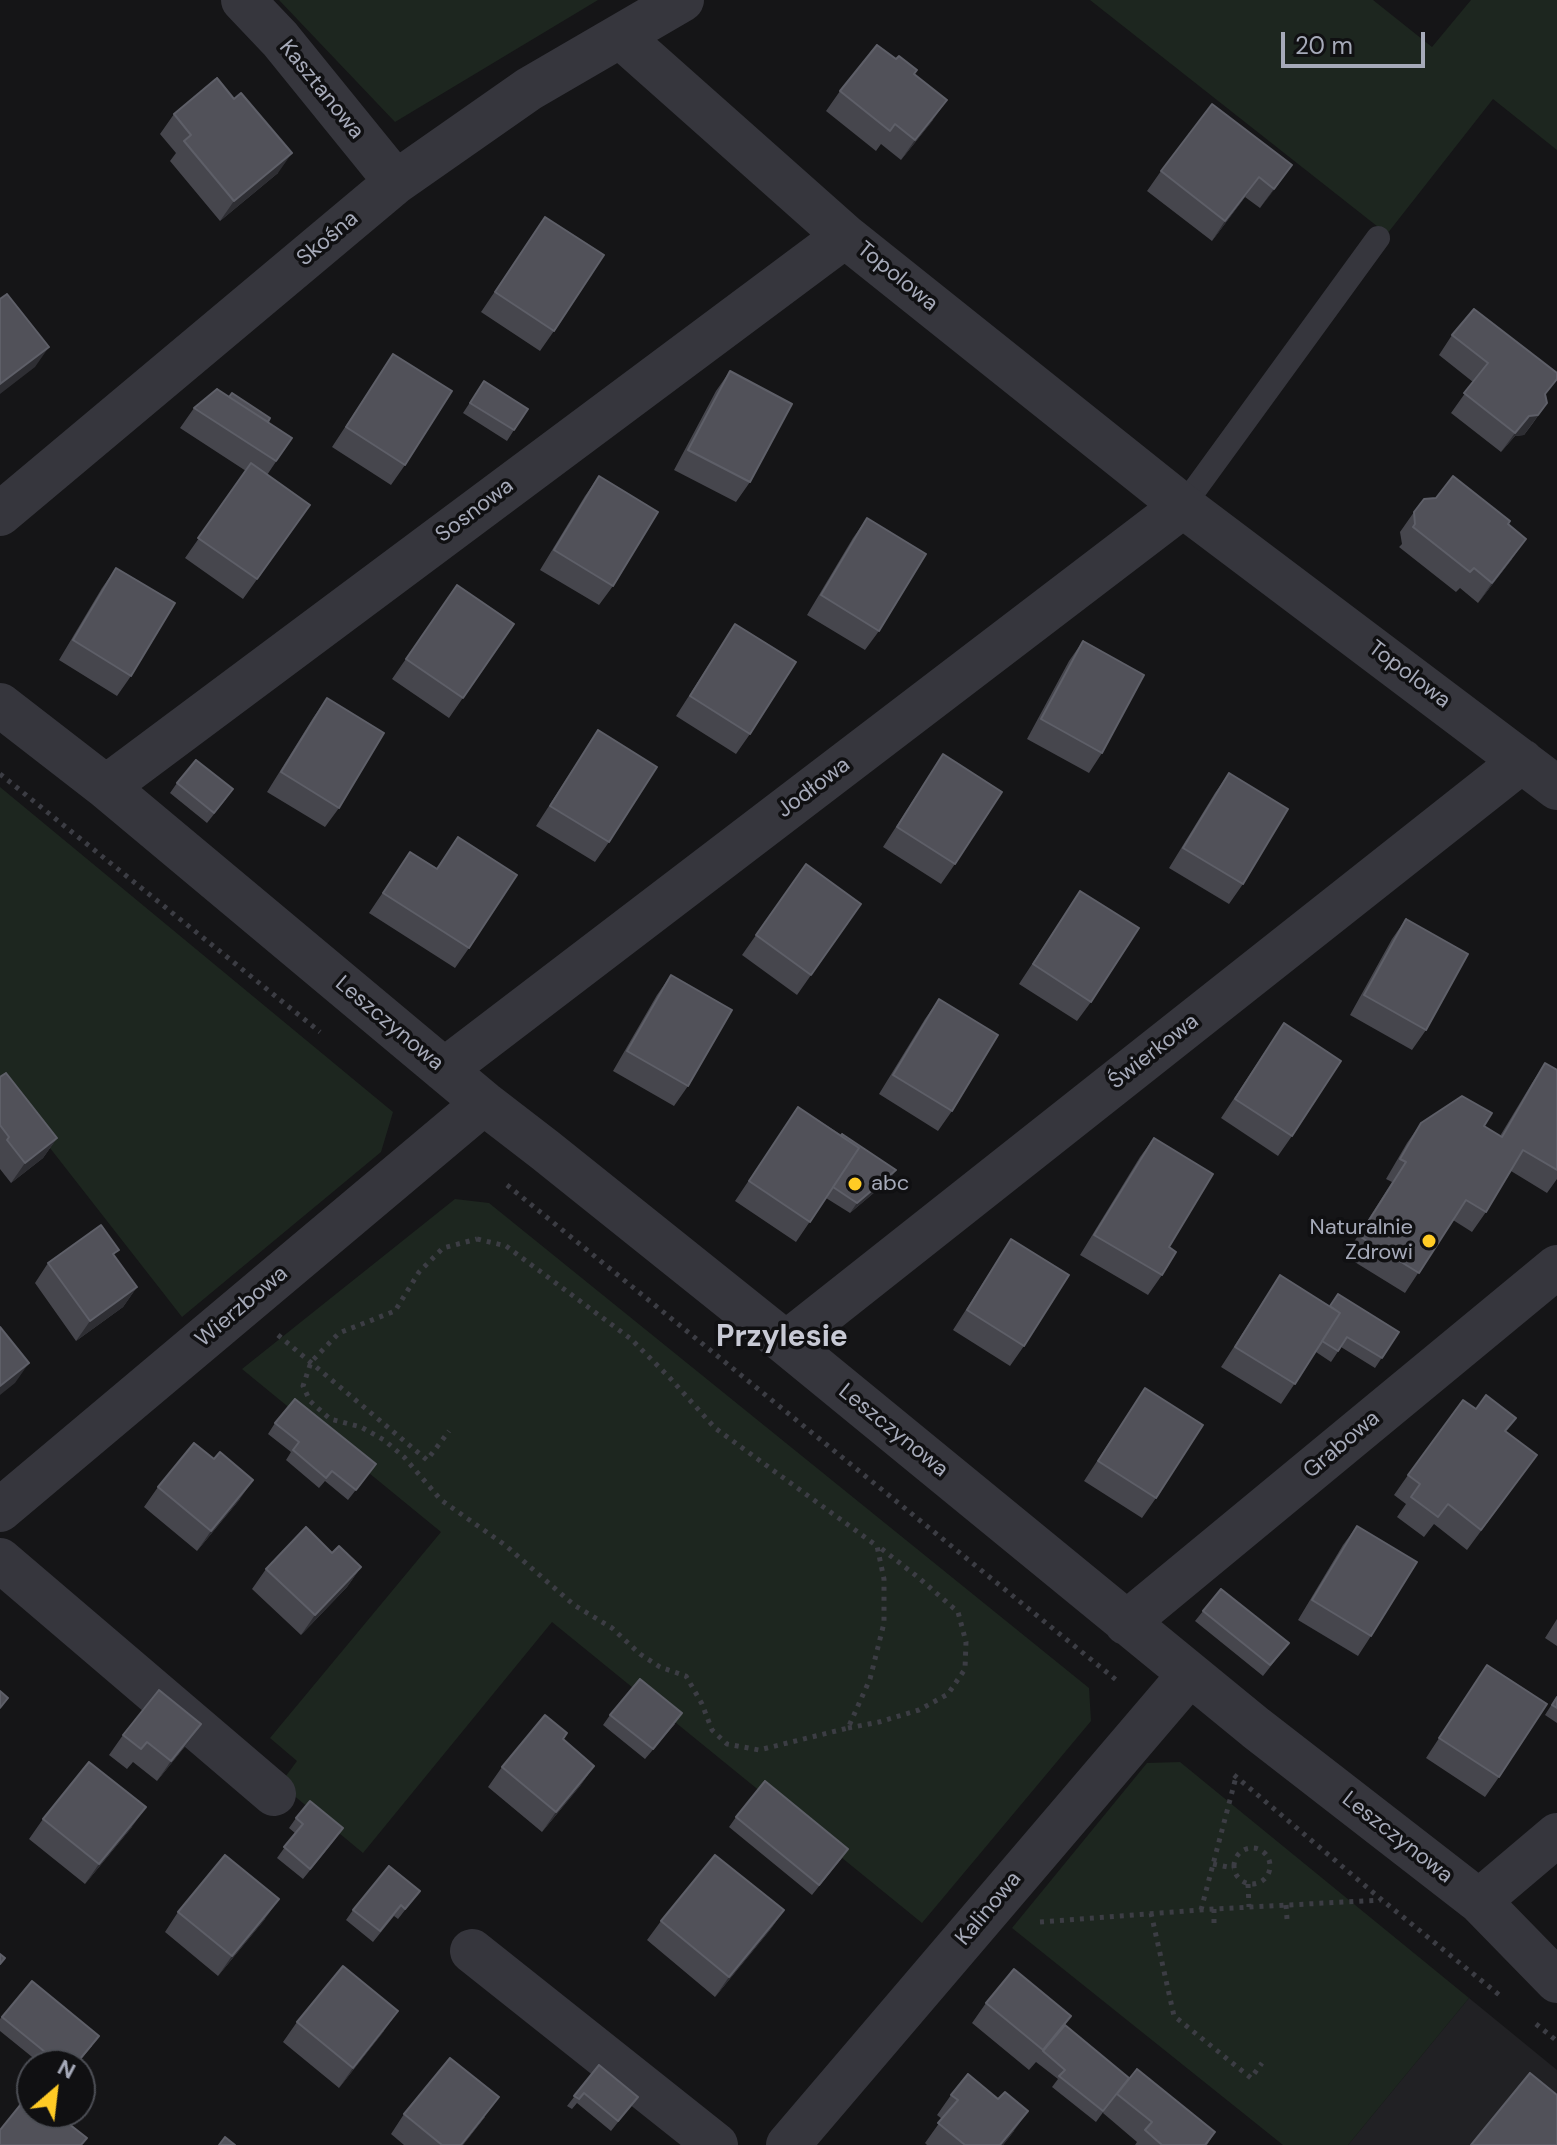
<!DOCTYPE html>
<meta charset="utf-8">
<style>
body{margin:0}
#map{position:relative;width:1557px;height:2145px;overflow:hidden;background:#151517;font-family:"DM Sans",sans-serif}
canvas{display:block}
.north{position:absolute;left:16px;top:2049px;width:80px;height:80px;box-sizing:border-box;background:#101012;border:2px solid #4c4e55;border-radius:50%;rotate:28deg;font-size:22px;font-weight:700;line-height:32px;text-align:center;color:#a6aab9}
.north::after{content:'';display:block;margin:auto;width:28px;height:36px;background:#ffcb25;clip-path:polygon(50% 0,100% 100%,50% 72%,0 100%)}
.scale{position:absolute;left:1281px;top:32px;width:144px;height:36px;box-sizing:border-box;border:4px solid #a6aab9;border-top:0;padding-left:10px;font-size:24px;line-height:28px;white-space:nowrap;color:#a6aab9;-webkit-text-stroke:6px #101012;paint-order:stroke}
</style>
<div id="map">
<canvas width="1557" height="2145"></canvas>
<div class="north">N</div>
<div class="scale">20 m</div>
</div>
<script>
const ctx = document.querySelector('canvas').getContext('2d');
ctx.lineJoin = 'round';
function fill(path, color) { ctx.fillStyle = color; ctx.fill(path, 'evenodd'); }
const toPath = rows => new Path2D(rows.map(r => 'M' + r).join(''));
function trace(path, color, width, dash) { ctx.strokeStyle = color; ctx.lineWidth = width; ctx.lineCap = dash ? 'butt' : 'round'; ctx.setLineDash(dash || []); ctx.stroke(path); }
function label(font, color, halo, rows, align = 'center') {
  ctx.font = font + ' "DM Sans",sans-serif'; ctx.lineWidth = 7; ctx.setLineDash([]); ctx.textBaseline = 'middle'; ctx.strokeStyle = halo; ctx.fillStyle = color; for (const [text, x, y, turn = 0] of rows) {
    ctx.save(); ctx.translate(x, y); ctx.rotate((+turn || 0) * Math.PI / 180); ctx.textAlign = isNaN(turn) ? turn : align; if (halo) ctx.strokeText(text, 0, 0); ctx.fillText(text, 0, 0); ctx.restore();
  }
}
fill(toPath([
 [1469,1998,1557,2070,1557,2145,1348,2145]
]), '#212124');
fill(toPath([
 [279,0,598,0,395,122],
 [1090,0,1373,0,1432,47,1471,0,1557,0,1557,150,1493,99,1387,234],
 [0,787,393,1112,381,1152,182,1317,0,1084],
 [455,1199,489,1203,1089,1688,1091,1721,922,1923,552,1622,363,1853,280,1784,297,1761,270,1738,441,1532,242,1369],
 [1180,1762,1469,1998,1348,2145,1283,2145,1012,1928,1147,1763]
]), '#1d261f');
trace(toPath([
 [0,774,320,1032],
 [507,1185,1120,1683],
 [477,1239,506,1246,631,1339,669,1377,715,1428,877,1546,884,1579,884,1623,870,1679,848,1728,759,1750,727,1744,712,1730,702,1704,686,1676,660,1667,640,1654,612,1628,574,1605,505,1545,441,1500,404,1457,384,1440,361,1427,330,1419,310,1401,303,1386,311,1362,339,1333,395,1311,419,1272,443,1248,477,1239],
 [278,1335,427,1460,449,1431],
 [848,1728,879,1722,919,1710,948,1694,965,1669,966,1642,958,1612,919,1578,878,1546],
 [1234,1775,1382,1900,1503,1998],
 '1234 1866a18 18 0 1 1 36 0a18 18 0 1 1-36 0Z',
 [1213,1864,1233,1868],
 [1248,1884,1249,1907],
 [1286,1905,1287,1919],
 [1214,1909,1214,1925],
 [1201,1910,1236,1777],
 [1151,1913,1174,2016,1251,2078,1262,2063],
 [1040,1922,1214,1909,1381,1900],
 [1536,2024,1557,2041]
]), '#3c3d44', 5, [4, 6]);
trace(toPath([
 [1183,506,1378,238]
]), '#36363d', 24);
trace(toPath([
 [243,0,280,39,396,182],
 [621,37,845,236,1183,506,1557,788],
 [0,514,396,182,529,89,682,0],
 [0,705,106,787,484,1103,545,1150,786,1343,1256,1728,1479,1901,1557,1981],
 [106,787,845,236],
 [444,1070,1183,506],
 [786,1343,1522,761],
 [0,1510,484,1103],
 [0,1560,274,1794],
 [1126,1623,1557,1267],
 [1479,1901,1557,1835],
 [472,1951,716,2145],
 [788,2145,1190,1674]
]), '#36363d', 44);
fill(toPath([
 [914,74,933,120,901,160,881,144,876,151,826,111,840,91],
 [174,114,278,173,220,221,170,161,176,153,160,134],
 [1292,165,1260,208,1245,197,1212,241,1147,191,1161,171],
 [545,217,554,331,540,351,481,312],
 [1452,335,1546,396,1547,403,1533,423,1524,435,1515,436,1501,452,1451,413,1473,382,1439,355],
 [393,354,405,465,391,485,332,447],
 [730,371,750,482,736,502,674,470,716,391],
 [484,381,514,430,507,441,463,413],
 [194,408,268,422,292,438,267,475,310,505,243,599,185,558,246,471,180,428],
 [599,476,613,586,599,605,540,570,585,496],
 [1414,512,1508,524,1512,559,1478,603,1460,588,1456,592,1399,547,1402,544,1400,532],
 [867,518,879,631,865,650,807,615,853,538],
 [116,568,131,676,117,696,59,660,102,588],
 [457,585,514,624,449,718,392,679],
 [735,624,750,734,736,754,676,716],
 [1083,641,1102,753,1089,773,1027,739,1069,661],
 [327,698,339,808,325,827,267,792,313,718],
 [598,730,609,842,595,862,536,826],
 [943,754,955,864,941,884,883,847],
 [1229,773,1243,884,1229,904,1169,868,1215,793],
 [177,783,226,799,207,823,170,793],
 [458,837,469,948,455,968,369,913,410,852,437,868],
 [806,864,861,904,797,995,742,955],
 [1080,891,1091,1002,1077,1021,1019,984],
 [1406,919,1426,1030,1412,1050,1350,1015,1392,939],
 [671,975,688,1086,674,1106,613,1071,657,995],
 [939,999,952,1111,938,1131,879,1094,925,1019],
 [1284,1023,1292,1136,1278,1156,1221,1118],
 [1545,1063,1557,1070,1557,1179,1547,1193,1511,1171,1486,1212,1472,1232,1453,1220,1405,1293,1345,1256,1392,1182,1386,1179,1407,1143,1421,1123,1484,1126,1500,1136,1532,1083],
 [0,1077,57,1138,43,1158,11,1183,0,1169],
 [798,1107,896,1170,889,1180,850,1213,826,1198,796,1242,735,1201],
 [1154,1138,1169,1247,1162,1275,1148,1295,1080,1255,1140,1157],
 [1011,1239,1024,1346,1010,1366,953,1330],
 [114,1256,137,1287,123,1307,76,1341,35,1283,48,1263],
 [1280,1275,1330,1306,1338,1294,1399,1332,1375,1368,1341,1347,1331,1362,1316,1352,1281,1404,1221,1367],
 [1145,1388,1156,1498,1142,1518,1084,1481],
 [275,1423,376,1464,348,1500,325,1481,319,1488,286,1460,291,1452,268,1434],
 [1506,1432,1523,1474,1467,1550,1434,1524,1424,1537,1397,1517,1406,1504,1394,1495,1408,1475],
 [158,1487,240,1499,197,1551,144,1507],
 [1357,1526,1371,1636,1358,1656,1298,1620,1343,1545],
 [332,1553,361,1567,347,1587,301,1635,252,1589,266,1569],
 [1203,1611,1289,1643,1263,1676,1195,1621],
 [1557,1619,1557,1646,1545,1638],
 [1487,1665,1499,1777,1485,1797,1426,1758],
 [1557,1696,1557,1723,1545,1715],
 [610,1715,675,1724,645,1759,603,1725],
 [123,1735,187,1744,157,1781,133,1762,127,1769,109,1755],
 [563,1739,594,1766,580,1786,542,1832,488,1787,502,1767],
 [736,1817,841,1859,812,1895,729,1827],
 [296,1818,336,1838,303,1879,277,1858,295,1833,289,1828],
 [43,1819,132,1827,85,1884,29,1839],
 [420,1891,398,1919,394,1916,373,1942,346,1920,353,1910],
 [784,1910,770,1930,715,1997,647,1940,661,1921],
 [178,1912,265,1919,218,1976,165,1932],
 [32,1981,92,2046,76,2065,42,2065,0,2031,0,2019],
 [986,2003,1071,2016,1065,2025,1129,2078,1215,2132,1207,2145,1135,2145,1137,2142,1103,2113,1104,2111,1096,2122,1052,2087,1058,2079,1036,2062,1029,2070,972,2023],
 [297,2022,384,2031,339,2088,283,2042],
 [599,2065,638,2097,611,2131,577,2103,572,2109,567,2106],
 [951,2095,1014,2131,1003,2145,927,2145,925,2143,942,2119,937,2115],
 [404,2114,485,2117,463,2145,404,2145,391,2134]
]), '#46464d');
fill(toPath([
 [947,100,933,120,901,160,915,140],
 [292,153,278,173,220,221,234,201],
 [1292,165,1278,185,1260,208,1274,189],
 [1259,177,1245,197,1212,241,1225,221],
 [49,347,35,367,0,394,0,384],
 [1547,403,1524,435,1515,436,1501,452,1515,433,1529,416],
 [1526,539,1512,559,1478,603,1492,583],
 [57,1138,43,1158,11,1183,25,1163],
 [896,1170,889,1180,850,1213,857,1203],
 [137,1287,123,1307,76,1341,90,1321],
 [29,1363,15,1383,0,1395,0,1386],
 [253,1480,240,1499,197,1551,211,1531],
 [361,1567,347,1587,301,1635,315,1615],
 [201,1724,187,1744,157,1781,171,1761],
 [594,1766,580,1786,542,1832,556,1812],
 [146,1807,132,1827,85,1884,99,1864],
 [279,1899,265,1919,218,1976,232,1956],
 [784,1910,770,1930,715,1997,729,1977],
 [398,2011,384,2031,339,2088,353,2068],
 [499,2097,463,2145,461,2145],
 [1028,2111,1014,2131,1003,2145,1000,2145]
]), '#2e2e33');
const building = toPath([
 [877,45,896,59,899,56,917,70,914,74,947,100,915,140,895,124,890,131,840,91,877,45],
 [217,78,234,99,241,93,292,153,234,201,184,141,191,135,174,114,217,78],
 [1212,104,1292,165,1274,189,1259,177,1225,221,1161,171,1212,104],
 [545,217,604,255,554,331,495,292,545,217],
 [7,294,49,347,0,384,0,299,7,294],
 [1474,309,1557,373,1557,379,1545,394,1547,403,1538,415,1529,416,1515,433,1464,393,1488,363,1452,335,1474,309],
 [393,354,452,391,405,465,346,427,393,354],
 [730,371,792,404,750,482,688,450,730,371],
 [484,381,528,409,514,430,470,403,484,381],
 [217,389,292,438,276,461,194,408,217,389],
 [232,393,270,418,268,422,229,397,232,393],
 [251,463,310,505,257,579,198,538,251,463],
 [599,476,658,512,613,586,554,550,599,476],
 [1453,476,1510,521,1508,524,1526,539,1492,583,1474,568,1470,572,1413,527,1415,524,1414,512,1424,499,1436,498,1453,476],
 [867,518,926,554,879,631,821,595,867,518],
 [116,568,175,603,131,676,73,640,116,568],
 [457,585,514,624,463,698,406,659,457,585],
 [735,624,796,662,750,734,690,696,735,624],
 [1083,641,1144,675,1102,753,1041,719,1083,641],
 [327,698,384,733,339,808,281,772,327,698],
 [598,730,657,767,609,842,550,806,598,730],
 [943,754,1002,792,955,864,897,827,943,754],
 [196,760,233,789,214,813,177,783,196,760],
 [1229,773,1288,809,1243,884,1183,848,1229,773],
 [458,837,517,875,469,948,383,893,410,852,437,869,458,837],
 [806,864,861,904,811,975,756,935,806,864],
 [1080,891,1139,928,1091,1002,1033,964,1080,891],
 [1406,919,1468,954,1426,1030,1364,995,1406,919],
 [671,975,732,1010,688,1086,627,1051,671,975],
 [939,999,998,1035,952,1111,893,1075,939,999],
 [1284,1023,1341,1061,1292,1136,1235,1099,1284,1023],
 [1545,1063,1557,1070,1557,1170,1523,1150,1486,1212,1466,1200,1419,1273,1359,1236,1406,1162,1400,1159,1421,1123,1462,1096,1492,1113,1484,1126,1502,1137,1545,1063],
 [6,1073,57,1138,25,1163,7,1140,9,1137,0,1125,0,1077,6,1073],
 [798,1107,859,1148,810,1222,749,1181,798,1107],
 [842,1134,896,1170,857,1203,833,1187,859,1148,841,1136,842,1134],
 [1154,1138,1213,1174,1169,1247,1176,1252,1162,1275,1094,1235,1154,1138],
 [101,1225,119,1250,113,1254,137,1287,90,1321,48,1263,101,1225],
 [1011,1239,1069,1275,1024,1346,967,1310,1011,1239],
 [1280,1275,1340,1313,1295,1384,1235,1347,1280,1275],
 [1338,1294,1399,1332,1382,1358,1347,1337,1338,1351,1322,1341,1340,1313,1330,1306,1338,1294],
 [0,1327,29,1363,0,1386,0,1327],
 [1145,1388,1203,1425,1156,1498,1098,1461,1145,1388],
 [1486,1395,1516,1418,1505,1431,1537,1455,1481,1530,1448,1504,1438,1517,1411,1497,1420,1484,1408,1475,1463,1400,1476,1409,1486,1395],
 [295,1399,376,1464,356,1490,332,1471,326,1478,293,1450,299,1442,275,1423,295,1399],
 [194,1443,214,1459,220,1452,253,1480,211,1531,158,1487,194,1443],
 [1357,1526,1417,1562,1371,1636,1312,1600,1357,1526],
 [306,1527,332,1553,339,1546,361,1567,315,1615,266,1569,306,1527],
 [1221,1589,1289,1643,1270,1665,1203,1611,1221,1589],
 [1487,1665,1547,1704,1499,1777,1439,1738,1487,1665],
 [640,1679,682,1713,653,1749,610,1715,640,1679],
 [159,1690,201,1724,171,1761,147,1742,141,1749,123,1735,159,1690],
 [0,1691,8,1698,0,1708,0,1691],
 [1557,1697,1557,1708,1552,1705,1557,1697],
 [545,1715,567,1733,563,1739,594,1766,556,1812,502,1767,545,1715],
 [89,1762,146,1807,99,1864,43,1819,89,1762],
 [765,1781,848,1849,819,1885,736,1817,765,1781],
 [310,1801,343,1828,310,1869,284,1847,303,1824,296,1818,310,1801],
 [225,1855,279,1899,232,1956,178,1912,225,1855],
 [715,1855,784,1910,729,1977,661,1921,715,1855],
 [389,1866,420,1891,405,1909,401,1905,380,1931,353,1910,389,1866],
 [0,1954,5,1958,0,1964,0,1954],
 [343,1966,398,2011,353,2068,297,2022,343,1966],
 [1014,1969,1071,2016,1043,2050,986,2003,1014,1969],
 [32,1981,99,2036,75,2065,61,2065,2,2017,32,1981],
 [1065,2025,1129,2078,1103,2111,1059,2076,1065,2070,1043,2051,1065,2025],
 [450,2058,499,2097,461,2145,442,2145,404,2114,450,2058],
 [599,2065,638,2097,618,2121,584,2093,579,2099,574,2096,599,2065],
 [1137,2069,1215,2132,1205,2145,1162,2145,1145,2130,1152,2122,1117,2094,1137,2069],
 [1530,2073,1557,2095,1557,2145,1471,2145,1530,2073],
 [968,2074,998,2099,1005,2092,1028,2111,1000,2145,965,2145,938,2123,958,2100,951,2095,968,2074],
 [30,2093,32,2095,32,2113,55,2113,87,2138,81,2145,0,2145,0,2130,30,2093],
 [225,2137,235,2145,219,2145,225,2137]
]);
fill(building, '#515159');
trace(building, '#5e5f68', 2);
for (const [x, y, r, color] of [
 [855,1184,8,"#ffcb25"],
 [1429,1241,8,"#ffcb25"]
]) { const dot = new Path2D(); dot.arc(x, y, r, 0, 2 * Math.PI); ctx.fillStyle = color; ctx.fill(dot); trace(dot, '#101012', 3); }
label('22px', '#a6aab9', '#101012', [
 ["Kasztanowa",321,90,51],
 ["Skośna",328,239,-40],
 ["Topolowa",897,277,39],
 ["Sosnowa",475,511,-37],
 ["Topolowa",1409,675,37],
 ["Jodłowa",814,788,-37],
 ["Leszczynowa",389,1024,40],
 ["Świerkowa",1154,1052,-38],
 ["Wierzbowa",242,1307,-40],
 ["Leszczynowa",893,1431,39],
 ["Grabowa",1342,1445,-40],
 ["Leszczynowa",1397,1838,38],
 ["Kalinowa",989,1909,-50]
]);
label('22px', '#a6aab9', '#101012', [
 ["abc",871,1184],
 ["Naturalnie",1413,1228,"right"],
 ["Zdrowi",1413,1253,"right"]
], 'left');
label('bold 30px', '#c7c9d4', '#101012', [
 ["Przylesie",782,1338]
]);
</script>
